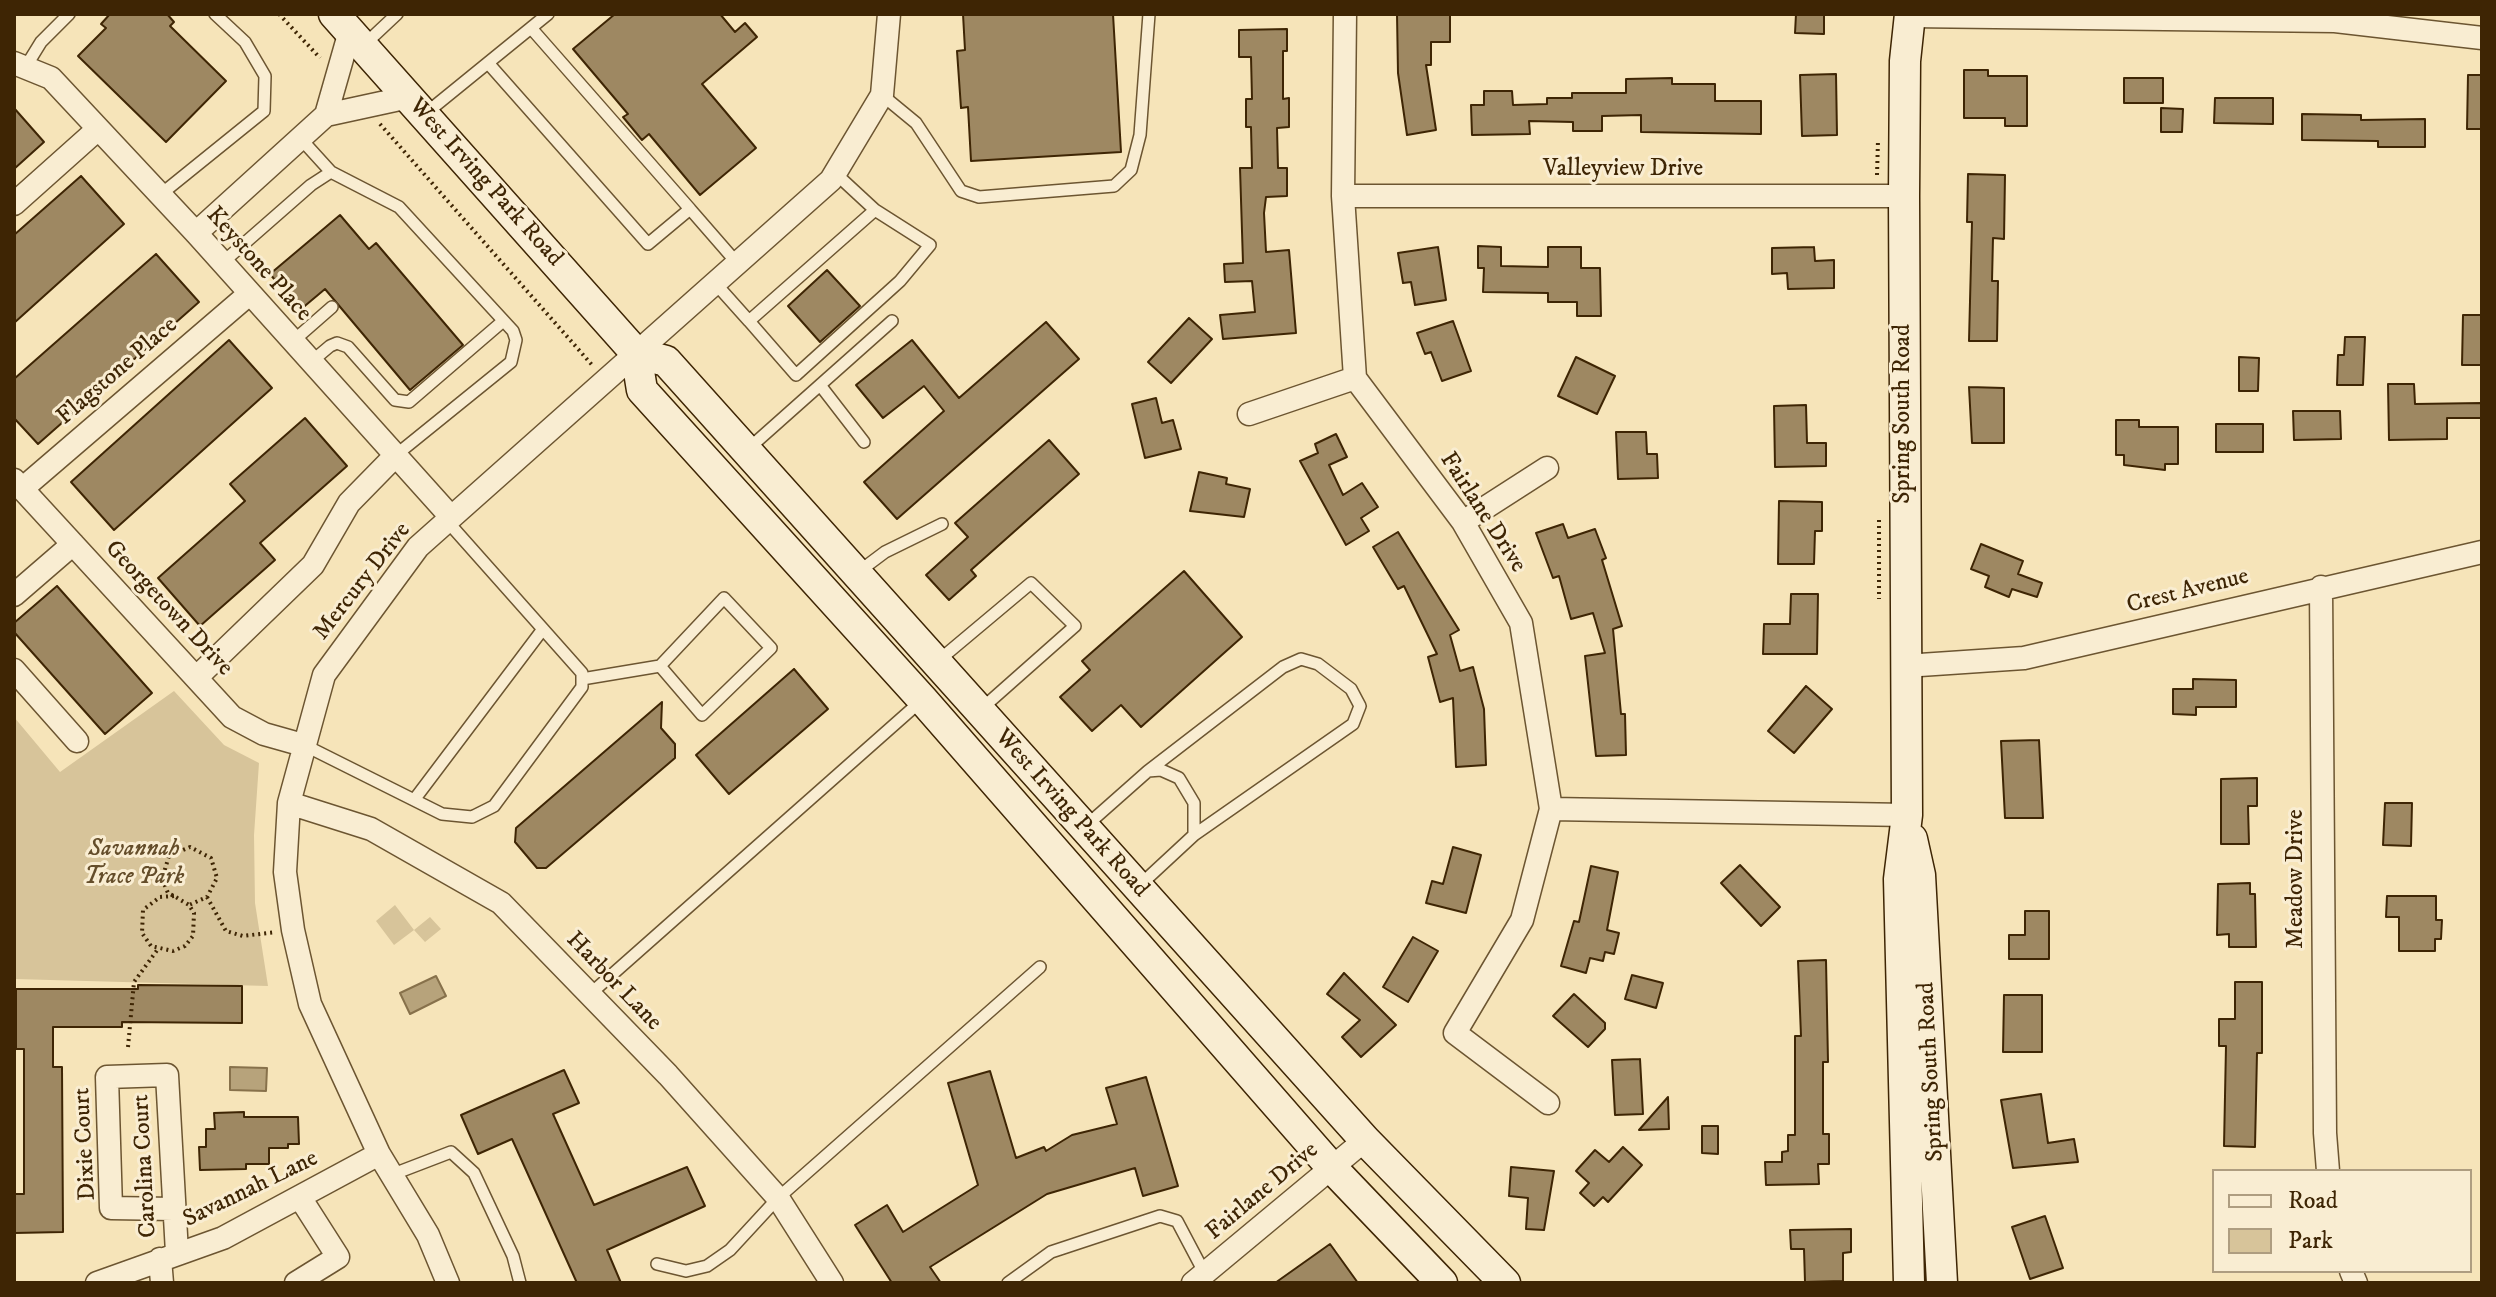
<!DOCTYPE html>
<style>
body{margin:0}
#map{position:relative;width:2496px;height:1297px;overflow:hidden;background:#f6e4b9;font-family:"IM FELL DW Pica",serif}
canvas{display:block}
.frame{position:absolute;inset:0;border:16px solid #3e2504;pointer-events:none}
.legend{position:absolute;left:2212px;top:1169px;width:260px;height:104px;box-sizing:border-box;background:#f9edd2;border:2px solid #ae9d80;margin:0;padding:10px 14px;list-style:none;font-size:24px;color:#3e2504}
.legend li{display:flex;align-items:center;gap:16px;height:40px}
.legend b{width:40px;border:2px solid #ae9d80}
</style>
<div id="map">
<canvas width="2496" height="1297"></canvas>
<div class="frame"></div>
<ul class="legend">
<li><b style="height:10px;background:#f9edd2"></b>Road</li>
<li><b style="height:22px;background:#d7c49a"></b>Park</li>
</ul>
</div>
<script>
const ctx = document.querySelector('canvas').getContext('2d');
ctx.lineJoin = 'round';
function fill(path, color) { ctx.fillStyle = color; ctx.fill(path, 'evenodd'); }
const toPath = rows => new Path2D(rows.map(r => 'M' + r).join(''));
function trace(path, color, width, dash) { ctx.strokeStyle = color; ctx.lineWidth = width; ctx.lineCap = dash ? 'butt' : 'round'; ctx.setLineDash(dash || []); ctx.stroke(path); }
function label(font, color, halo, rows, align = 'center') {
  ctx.font = font + ' "IM FELL DW Pica",serif'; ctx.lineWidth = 6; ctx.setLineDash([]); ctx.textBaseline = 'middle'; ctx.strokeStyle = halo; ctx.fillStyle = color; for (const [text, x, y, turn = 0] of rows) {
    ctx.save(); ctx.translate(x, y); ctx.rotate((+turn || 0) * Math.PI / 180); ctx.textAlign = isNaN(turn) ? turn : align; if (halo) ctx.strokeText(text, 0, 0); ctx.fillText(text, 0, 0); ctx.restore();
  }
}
fill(toPath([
 [174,691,224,745,259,763,254,835,255,903,268,986,14,979,14,717,60,772],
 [395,905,414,930,430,917,441,929,425,942,414,930,394,945,376,921]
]), '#d7c49a');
const water = toPath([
 [436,976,446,996,410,1014,400,993,436,976],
 [230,1067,267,1068,266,1091,230,1090,230,1067]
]);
fill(water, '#b7a37b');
trace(water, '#87714b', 2);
const building = toPath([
 [110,14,167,14,174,22,170,26,226,81,166,142,78,56,106,28,101,24,110,14],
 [615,14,720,14,735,32,745,23,757,37,702,84,756,148,700,195,649,134,642,140,623,117,628,114,573,49,615,14],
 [963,14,1113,14,1121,152,971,161,968,107,961,108,957,51,965,50,963,14],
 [1397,14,1450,14,1450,42,1431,42,1431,65,1426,65,1436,130,1407,135,1398,73,1397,14],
 [1796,14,1824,14,1824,34,1795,33,1796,14],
 [1287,29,1287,51,1283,51,1283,99,1289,98,1289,127,1277,128,1278,168,1287,168,1287,196,1266,197,1264,213,1266,252,1289,250,1296,333,1223,339,1220,315,1255,312,1252,281,1225,282,1224,264,1243,263,1240,168,1252,168,1251,127,1246,127,1246,99,1252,99,1251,57,1239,57,1239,30,1287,29],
 [1964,70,1988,70,1988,76,2027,76,2027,126,2005,126,2005,118,1964,118,1964,70],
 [1836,74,1837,135,1802,136,1800,75,1836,74],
 [2468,75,2482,75,2482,129,2467,129,2468,75],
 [1672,78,1672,84,1715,84,1715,101,1761,101,1761,134,1641,132,1641,115,1602,116,1602,131,1573,131,1573,122,1529,121,1530,134,1472,135,1471,105,1484,105,1484,91,1512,91,1513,105,1547,104,1547,98,1572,98,1572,93,1626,93,1626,79,1672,78],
 [2124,78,2163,78,2163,103,2124,103,2124,78],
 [2215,98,2273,98,2273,124,2214,123,2215,98],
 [14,108,44,142,14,169,14,108],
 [2161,108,2183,109,2182,132,2161,132,2161,108],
 [2302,114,2361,115,2361,120,2425,119,2425,147,2378,147,2378,141,2302,140,2302,114],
 [1968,174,2005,175,2004,239,1993,238,1992,281,1998,281,1997,341,1969,341,1972,222,1967,222,1968,174],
 [81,176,124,224,14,323,14,235,81,176],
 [340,215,369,249,376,243,463,345,410,390,325,289,300,310,270,274,340,215],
 [1478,246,1501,247,1501,266,1548,267,1548,247,1581,247,1581,268,1600,268,1601,316,1577,316,1577,302,1548,302,1548,293,1483,292,1484,268,1478,268,1478,246],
 [1438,247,1446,300,1415,305,1411,282,1403,283,1398,253,1438,247],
 [1814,247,1815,261,1834,260,1834,288,1788,289,1787,273,1772,274,1772,248,1814,247],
 [156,254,199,302,38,444,14,418,14,379,156,254],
 [827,270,860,306,820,342,788,306,827,270],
 [2463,315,2482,315,2482,365,2462,365,2463,315],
 [1189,318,1212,339,1171,383,1148,362,1189,318],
 [1453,321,1471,371,1442,381,1431,352,1425,354,1417,333,1453,321],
 [1046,322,1079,359,897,519,864,482,944,411,924,386,883,418,856,385,912,340,959,398,1046,322],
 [2345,337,2365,337,2363,385,2337,385,2338,355,2344,355,2345,337],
 [229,340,272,388,114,530,71,482,229,340],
 [1576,357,1615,376,1597,414,1558,396,1576,357],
 [2239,357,2259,358,2258,391,2239,391,2239,357],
 [2388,384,2414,384,2415,404,2482,403,2482,418,2447,418,2447,439,2389,440,2388,384],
 [1969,387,2004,388,2004,443,1972,443,1969,387],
 [1156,398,1162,423,1173,420,1181,449,1145,458,1132,404,1156,398],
 [1806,405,1807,443,1826,443,1826,466,1775,467,1774,406,1806,405],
 [2293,411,2340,411,2341,439,2294,440,2293,411],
 [305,418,347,466,260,543,275,560,200,626,158,578,245,501,230,484,305,418],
 [2116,420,2139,420,2139,427,2178,427,2178,464,2165,464,2165,470,2124,465,2124,455,2116,455,2116,420],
 [2216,424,2263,424,2263,452,2216,452,2216,424],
 [1616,432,1646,432,1647,454,1657,454,1658,478,1618,479,1616,432],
 [1336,434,1347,457,1329,465,1343,495,1362,483,1378,507,1361,518,1369,531,1346,545,1300,461,1318,453,1315,444,1336,434],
 [1049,440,1079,474,971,570,976,576,949,600,926,575,968,537,955,523,1049,440],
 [1199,472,1227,478,1226,484,1250,489,1244,517,1190,511,1199,472],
 [1779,501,1822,502,1822,531,1815,531,1814,564,1778,564,1779,501],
 [1563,524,1568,538,1595,529,1606,558,1602,560,1622,626,1613,629,1621,714,1625,714,1626,755,1596,756,1585,656,1605,653,1593,613,1571,619,1559,576,1553,578,1536,533,1563,524],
 [1398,532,1459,630,1450,635,1460,671,1473,667,1484,709,1486,765,1456,767,1453,698,1440,702,1428,657,1437,654,1404,586,1398,589,1373,547,1398,532],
 [1981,544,2023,561,2018,574,2042,583,2037,597,2012,589,2009,597,1985,587,1989,576,1971,569,1981,544],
 [1184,571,1242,637,1141,727,1121,705,1092,731,1060,697,1090,670,1082,661,1184,571],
 [57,586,152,693,105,734,14,632,14,623,57,586],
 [1791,594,1818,594,1817,654,1763,654,1764,624,1790,624,1791,594],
 [794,669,828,709,729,794,696,755,794,669],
 [2193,679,2236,680,2236,707,2196,707,2196,715,2173,714,2173,689,2193,689,2193,679],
 [1806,686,1832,709,1794,753,1768,731,1806,686],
 [662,702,661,728,675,744,675,758,546,868,537,868,515,842,516,828,662,702],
 [2039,740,2043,818,2005,818,2001,741,2039,740],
 [2257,778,2257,806,2248,806,2249,844,2221,844,2221,779,2257,778],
 [2385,803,2412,803,2411,846,2383,845,2385,803],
 [1453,847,1481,855,1466,913,1426,903,1432,881,1443,884,1453,847],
 [1740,865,1780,907,1761,926,1721,883,1740,865],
 [1591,866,1618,872,1607,930,1619,933,1614,954,1605,952,1603,961,1590,958,1586,973,1561,966,1574,921,1579,922,1591,866],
 [2250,883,2250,894,2255,894,2256,947,2229,947,2229,934,2217,935,2218,884,2250,883],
 [2387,896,2436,896,2436,920,2442,920,2441,939,2435,939,2435,951,2399,951,2399,917,2386,917,2387,896],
 [2025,911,2049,911,2049,959,2009,959,2009,935,2025,935,2025,911],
 [1413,937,1438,951,1408,1002,1383,987,1413,937],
 [1826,960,1828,1062,1823,1062,1823,1134,1829,1134,1829,1164,1818,1164,1819,1184,1766,1185,1765,1162,1782,1162,1782,1152,1788,1151,1788,1135,1795,1135,1795,1036,1801,1036,1798,961,1826,960],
 [1344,973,1396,1025,1361,1057,1342,1037,1360,1020,1327,994,1344,973],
 [1632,975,1663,983,1656,1008,1625,999,1632,975],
 [2235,982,2262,982,2262,1053,2257,1053,2255,1147,2224,1146,2226,1046,2219,1046,2219,1019,2235,1019,2235,982],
 [138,985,242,986,242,1023,122,1022,122,1027,53,1027,53,1067,62,1067,63,1232,14,1233,14,1194,24,1194,24,1049,16,1049,16,989,138,989,138,985],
 [1574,994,1605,1023,1605,1029,1588,1047,1553,1016,1574,994],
 [2004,995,2042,995,2042,1052,2003,1052,2004,995],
 [1640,1059,1643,1114,1615,1115,1612,1060,1640,1059],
 [564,1070,579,1103,553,1114,594,1205,687,1167,705,1206,607,1250,621,1283,577,1283,512,1139,478,1154,461,1115,564,1070],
 [990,1071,1016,1158,1044,1147,1046,1151,1072,1135,1117,1124,1106,1088,1146,1077,1178,1186,1143,1196,1135,1168,1047,1194,930,1267,941,1283,892,1283,855,1225,887,1205,903,1232,978,1185,948,1083,990,1071],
 [2041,1094,2048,1143,2074,1139,2078,1162,2013,1168,2001,1100,2041,1094],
 [1668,1097,1669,1129,1639,1130,1668,1097],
 [244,1112,244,1117,298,1117,299,1144,288,1144,288,1148,269,1148,269,1164,246,1164,246,1169,200,1170,199,1147,206,1147,206,1129,215,1129,214,1113,244,1112],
 [1702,1126,1718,1126,1718,1154,1702,1153,1702,1126],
 [1623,1147,1642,1165,1608,1202,1603,1197,1594,1206,1580,1193,1589,1183,1576,1171,1595,1150,1609,1162,1623,1147],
 [1511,1167,1554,1171,1544,1230,1526,1229,1528,1198,1509,1196,1511,1167],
 [2045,1216,2063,1268,2030,1279,2012,1227,2045,1216],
 [1851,1229,1851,1252,1843,1253,1843,1281,1805,1282,1804,1249,1791,1249,1790,1230,1851,1229],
 [1330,1244,1358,1283,1275,1283,1330,1244]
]);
fill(building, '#9e8862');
trace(building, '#3e2504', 2);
const lane = toPath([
 [531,28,690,209],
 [364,45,397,14],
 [488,63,648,244,690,209,737,263],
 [25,68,41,42,69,14],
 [882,95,916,123,961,191,979,197,1114,186,1131,170,1140,135,1149,14],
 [425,114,548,14],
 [301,139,331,172],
 [160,195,264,111,265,76,245,42,215,14],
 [222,263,311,185,331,172,399,207,513,331,516,340,511,362,396,455],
 [715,283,749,321,875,210,835,173],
 [749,321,796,375,900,281,930,245,875,210],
 [292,342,332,307],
 [311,362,330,346,337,343,348,347,395,400,409,402,502,322],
 [820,385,864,442],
 [747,450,892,321],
 [857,573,885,552,942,524],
 [938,661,1031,583,1075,626,979,711],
 [582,679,660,666,702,715,771,648,724,598,660,666],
 [304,745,442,814,472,817,494,806,582,687,582,673,447,521],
 [1148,771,1283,667,1301,659,1318,664,1351,689,1360,706,1353,724,1194,835],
 [414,800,543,629],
 [1087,825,1148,771,1161,770,1179,778,1194,803,1194,835,1139,886],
 [589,995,921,701],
 [391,1175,451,1152,474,1173,513,1256,520,1283],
 [657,1264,686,1271,707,1266,730,1250,778,1198,1040,967],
 [1008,1283,1051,1252,1160,1216,1177,1221,1205,1274]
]);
const street = toPath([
 [1345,14,1343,196,1355,378,1463,522,1521,623,1551,809,1522,920,1455,1033,1548,1103],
 [1910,16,2335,21,2482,38],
 [14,63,51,78,196,233,451,517],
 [326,115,409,97],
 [1343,196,1904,196],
 [14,204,98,129],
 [196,233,326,115,350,31],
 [1249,414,1355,378],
 [14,480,232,717,264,734,303,745],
 [22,489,248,295],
 [1463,522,1547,468],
 [2321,587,2325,1133,2328,1171],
 [14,595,73,544],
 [1905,666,2024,658,2482,552],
 [14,670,77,741],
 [197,677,313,565,349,503,396,455],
 [289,803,371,829,501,903,668,1075,778,1198,832,1283],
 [1551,809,1907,815],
 [173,1209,111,1208,107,1077,167,1075,177,1253],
 [160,1259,162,1283],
 [2351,1271,2356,1283],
 [97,1283,223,1238,379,1154],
 [296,1283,338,1257,301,1199],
 [448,1283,428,1235,379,1154,310,1004,293,930,285,872,289,803,324,675,418,547,831,180,882,95,889,14],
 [1193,1283,1365,1140]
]);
const secondary = toPath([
 [334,14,636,353,642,390,923,700,1332,1168,1442,1283],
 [636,353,666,361,1365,1140,1505,1283],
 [1912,839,1920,875,1942,1283],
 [1909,1283,1899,879,1907,815,1904,196,1905,61,1910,14]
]);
trace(lane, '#6c5531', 14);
trace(street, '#6c5531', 25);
trace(secondary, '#3e2504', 33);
trace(toPath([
 [279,14,320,58],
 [380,124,593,366],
 [1877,175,1878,140],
 [1879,520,1879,599],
 [174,896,160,897,143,910,142,933,151,946,173,951,185,946,193,936,194,913,189,905,174,896,168,893,162,879,169,856,190,847,211,858,217,878,207,897,189,905],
 [207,897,226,931,243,936,276,932],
 [128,1047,134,982,158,949]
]), '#3e2504', 4, [2, 4]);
trace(lane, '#f9edd2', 11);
trace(street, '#f9edd2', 22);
trace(secondary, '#f9edd2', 30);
label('24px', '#3e2504', '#f9edd2', [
 ["Valleyview Drive",1623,170],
 ["West Irving Park Road",485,183,48],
 ["Keystone Place",258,265,48],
 ["Flagstone Place",118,372,-41],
 ["Spring South Road",1904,414,-90],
 ["Fairlane Drive",1482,513,57],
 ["Mercury Drive",363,582,-52],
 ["Crest Avenue",2188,592,-14],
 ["Georgetown Drive",168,609,47],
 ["West Irving Park Road",1071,814,48],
 ["Meadow Drive",2297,879,-90],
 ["Harbor Lane",613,982,46],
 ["Spring South Road",1932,1072,-93],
 ["Dixie Court",86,1144,-93],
 ["Carolina Court",146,1166,-93],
 ["Savannah Lane",251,1190,-26],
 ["Fairlane Drive",1263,1192,-40]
]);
label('italic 24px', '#644d2a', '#f9edd2', [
 ["Savannah",134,850],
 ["Trace Park",134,878]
]);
</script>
